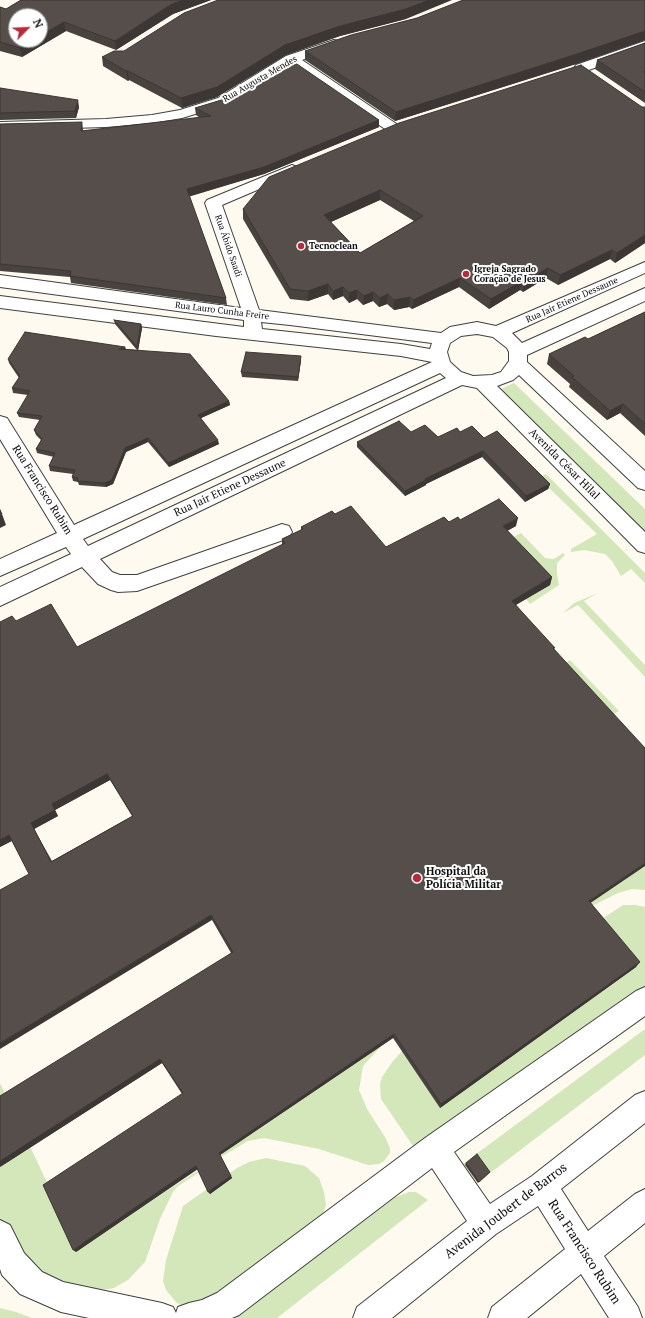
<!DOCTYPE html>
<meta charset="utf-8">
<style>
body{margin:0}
#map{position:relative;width:645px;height:1318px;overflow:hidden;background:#fefaef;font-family:"PT Serif",serif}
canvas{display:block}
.north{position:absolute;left:8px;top:8px;width:40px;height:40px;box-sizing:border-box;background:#fff;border:1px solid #9e9e9e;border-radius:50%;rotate:66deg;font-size:11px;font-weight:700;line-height:16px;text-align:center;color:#0d0d0d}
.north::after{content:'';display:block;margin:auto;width:14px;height:18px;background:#b52d3c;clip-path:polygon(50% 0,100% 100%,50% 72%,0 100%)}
</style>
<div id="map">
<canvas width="645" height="1318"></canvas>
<div class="north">N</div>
</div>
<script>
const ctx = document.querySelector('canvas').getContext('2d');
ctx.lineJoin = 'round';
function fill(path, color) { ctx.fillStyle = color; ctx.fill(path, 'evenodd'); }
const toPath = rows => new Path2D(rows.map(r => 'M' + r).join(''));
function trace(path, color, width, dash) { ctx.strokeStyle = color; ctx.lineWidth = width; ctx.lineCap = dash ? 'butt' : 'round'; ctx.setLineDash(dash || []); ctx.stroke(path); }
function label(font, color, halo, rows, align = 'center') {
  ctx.font = font + ' "PT Serif",serif'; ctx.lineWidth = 4; ctx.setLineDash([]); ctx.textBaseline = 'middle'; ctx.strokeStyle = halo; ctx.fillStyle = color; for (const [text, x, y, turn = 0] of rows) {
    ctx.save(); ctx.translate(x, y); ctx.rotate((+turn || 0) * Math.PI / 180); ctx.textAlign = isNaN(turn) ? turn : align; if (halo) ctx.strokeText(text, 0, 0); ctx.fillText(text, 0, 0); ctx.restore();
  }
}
fill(toPath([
 [514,383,645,509,645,533,499,390],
 [546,474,645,573,645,583,631,569,621,576,612,561,605,554,584,550,571,552,571,549,597,534,550,489,548,489,538,478],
 [521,533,545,558,554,559,563,553,565,555,557,563,557,574,559,585,530,604,504,573,498,545],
 [598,593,584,601,645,665,645,677,578,605,563,613,574,603],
 [570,660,619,711,609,717,560,666],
 [645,864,645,890,632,889,618,893,592,906,585,904],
 [623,905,636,905,645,907,645,994,420,1149,413,1146,381,1099,380,1084,382,1077,393,1061,402,1051],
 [645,1029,645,1055,468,1190,460,1166],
 [382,1045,363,1066,359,1090,367,1109,385,1137,390,1148,390,1153,384,1161,379,1164,368,1165,319,1149,264,1138,248,1141,221,1157,219,1154],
 [0,1083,78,1248,199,1170,198,1173,177,1187,173,1192,160,1219,145,1262,128,1280,114,1288,96,1291,79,1288,35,1272,0,1223],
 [266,1158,305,1166,319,1178,324,1192,326,1205,322,1218,209,1306,184,1308,176,1302,166,1290,163,1281,166,1260,183,1206,237,1168,249,1162],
 [409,1192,416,1192,428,1200,277,1318,232,1318,396,1197],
 [0,1308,16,1312,32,1318,0,1318]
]), '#d4e7ba');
const minor = toPath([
 [334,40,339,41,341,44,339,47,302,60,398,125,400,128,398,131,393,132,388,131,291,65,228,104,182,118,152,123,106,127,0,130,0,122,106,119,152,115,180,110,218,98,286,56,334,40],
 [645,41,645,50,586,71,581,72,576,71,574,68,576,65,645,41],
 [292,165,297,167,300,170,297,173,222,205,259,310,441,333,450,327,477,322,496,326,645,262,645,273,512,333,522,343,645,288,645,301,527,355,527,362,645,471,645,490,638,488,519,375,513,380,497,386,645,532,645,553,638,551,477,388,462,385,100,559,112,572,120,575,137,575,282,524,289,526,292,532,289,538,137,591,118,592,111,590,98,584,82,567,0,606,0,587,71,554,66,547,0,576,0,559,57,533,0,439,0,416,7,418,74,525,432,362,401,356,216,336,0,308,0,296,244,327,244,320,0,287,0,275,241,308,205,203,207,200,292,165],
 [261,322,290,325,432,343,430,349,401,344,262,329,261,322],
 [477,334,493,337,507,348,509,352,509,361,501,372,492,375,473,376,461,372,450,362,447,352,450,343,461,336,477,334],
 [440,373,446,378,88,546,83,539,440,373],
 [645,987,645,1016,454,1152,490,1204,532,1176,635,1095,645,1091,645,1123,561,1189,588,1231,635,1194,645,1189,645,1223,604,1256,638,1307,642,1318,609,1318,581,1274,527,1318,488,1318,492,1307,565,1249,538,1206,496,1234,392,1318,353,1318,357,1307,467,1221,432,1168,239,1315,232,1318,89,1318,61,1312,20,1294,2,1275,0,1269,0,1220,10,1225,24,1253,42,1272,63,1282,162,1303,173,1307,176,1313,178,1307,189,1303,202,1300,217,1293,425,1138,636,991,645,987]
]);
trace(minor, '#404040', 2);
fill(minor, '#fff');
fill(toPath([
 [21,0,211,0,173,14,116,50,66,31,22,57,0,51,0,7,6,9],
 [645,0,645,40,576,64,395,121,305,60,305,51,417,18,460,2],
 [406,19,340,36,286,55,217,97,182,108,129,80,128,81,103,66,102,57,124,51],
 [645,43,645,103,595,69,597,60],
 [0,88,79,107,76,118,0,120],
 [642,107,645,107,645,243,615,263,610,259,558,285,546,278,523,292,520,290,489,309,459,287,412,309,409,307,394,310,387,304,379,307,373,301,363,305,357,299,349,303,343,296,333,300,328,294,308,301,290,299,243,219,243,209],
 [380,200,414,221,360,253,331,222],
 [195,108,379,120,379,127,264,174,189,196,226,298,227,305,71,283,70,277,0,271,0,124,83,130,83,131,200,118,196,115],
 [645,312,645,436,620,413,607,420,569,387,570,384,547,364,549,354,588,339],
 [114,320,141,324,142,328,138,350,229,401,230,405,201,418,219,444,169,467,148,442,126,452,113,484,106,487,79,485,78,482,73,481,72,477,73,474,50,471,49,466,54,457,37,453,36,449,41,440,36,435,34,430,40,420,19,417,17,413,28,395,13,393,12,388,19,378,9,363,8,359,125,347,126,349,137,350,115,324],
 [301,360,298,381,242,377,241,372],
 [411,432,438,437,460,432,484,438,550,484,548,489,525,502,482,457,426,484,426,485,405,496,357,447,357,442],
 [335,514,386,547,449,522,460,520,516,526,507,531,552,577,550,585,516,605,554,649,591,903,636,967,440,1108,393,1038,220,1155,232,1178,210,1194,197,1169,76,1252,182,1094,162,1063,0,1167,231,953,212,920,29,874,12,841,0,847,0,622,16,621,77,647,282,545,282,539,301,530,301,527],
 [110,780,132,816,52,861,34,829,58,816,55,810],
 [466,1163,490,1172,478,1183,465,1165]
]), '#494340');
fill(toPath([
 [184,0,211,0,173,14,116,50,115,41,172,4],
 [429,0,452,0,406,19,340,36,286,55,217,97,182,108,181,98,285,45,340,26],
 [64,22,66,31,22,57,20,48,33,40,40,40,40,36],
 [645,31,645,40,576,64,395,121,396,112],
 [126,71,128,71,129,80,128,81],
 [78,100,79,107,76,118,75,111],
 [379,120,379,127,264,174,188,197,187,189],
 [82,122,83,130,83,138,81,131],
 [380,190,380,200,324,225,324,215],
 [645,235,645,243,615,263,617,253],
 [612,250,610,259,558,285,560,275],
 [548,268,546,278,523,292,524,282],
 [460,278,459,287,412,309,413,300],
 [522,281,520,290,489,309,491,299],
 [328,284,328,294,308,301,308,291],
 [343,287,343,296,333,300,333,291],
 [357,290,357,299,349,303,349,293],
 [373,292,373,301,363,305,364,296],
 [388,294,387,304,379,307,380,298],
 [410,297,409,307,394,310,394,300],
 [141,324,142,328,138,351,137,347],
 [125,347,126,351,119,349],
 [301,356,301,360,298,381,298,377],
 [229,401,230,405,199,419,198,415],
 [623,404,620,413,607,420,610,411],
 [148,438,148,442,126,452,113,484,106,487,105,483,125,448],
 [218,440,219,444,169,467,168,463],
 [483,451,482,457,426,484,426,485,405,496,405,491,425,479],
 [550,484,548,489,525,502,526,496],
 [2,514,6,525,0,528,0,515],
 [518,518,516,526,501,534,503,526],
 [552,577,550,585,510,608,512,601],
 [107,774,110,780,55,810,58,816,34,829,31,823,52,804],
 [9,835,13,840,0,847,0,840],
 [645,863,645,866,586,906,589,901],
 [211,915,212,920,0,1049,0,1043],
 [640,962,636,967,440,1108,441,1104],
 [394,1034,393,1038,220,1155,219,1153],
 [160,1059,162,1063,0,1167,0,1161],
 [196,1166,198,1169,76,1252,73,1250],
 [231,1176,232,1178,210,1194,208,1192]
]), '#3c3734');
const building = toPath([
 [21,0,184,0,172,4,115,41,64,22,40,36,40,16,16,16,16,40,33,40,20,48,0,42,0,7,6,9,21,0],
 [218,0,429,0,406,9,340,26,285,45,217,87,181,98,128,71,126,71,102,57,114,51,124,51,184,13,218,0],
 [463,0,645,0,645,31,577,54,396,112,305,51,351,35,417,18,463,0],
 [645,43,645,71,644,71,645,74,645,92,597,60,645,43],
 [291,60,379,120,264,167,187,189,226,298,70,276,71,271,0,264,0,124,82,122,81,131,211,116,195,108,228,98,291,60],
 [581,65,642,107,645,107,645,235,617,253,612,250,560,275,548,268,524,282,522,281,491,299,460,278,413,300,410,297,394,300,388,294,380,298,373,292,364,296,357,290,349,293,343,287,333,291,328,284,308,291,290,289,243,209,269,177,399,123,581,65],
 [380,190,423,216,360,253,324,215,380,190],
 [0,88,78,100,75,111,0,113,0,88],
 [645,312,645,424,623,404,610,411,572,377,574,376,549,354,585,337,588,339,645,312],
 [114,320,141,324,137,347,114,320],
 [25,332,125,347,119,349,190,354,229,401,198,415,218,440,168,463,148,438,125,448,112,480,105,483,77,481,78,478,72,477,75,470,49,466,55,453,36,449,42,439,34,430,42,416,17,413,30,391,12,388,20,376,8,359,25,332],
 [246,352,301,356,298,377,241,372,246,352],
 [399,421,411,432,425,425,438,437,457,428,460,432,472,426,484,438,497,431,550,484,526,496,483,451,425,479,426,480,405,491,357,442,399,421],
 [499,499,518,518,503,526,552,577,512,601,555,648,553,648,645,748,645,863,589,901,640,962,441,1104,394,1034,219,1153,231,1176,208,1192,196,1166,73,1250,43,1185,183,1093,160,1059,0,1161,0,1096,233,952,211,915,0,1043,0,890,29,874,9,835,0,840,0,622,12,616,16,621,51,604,77,647,285,543,282,539,303,529,301,527,332,511,335,514,351,506,386,547,444,517,449,522,458,517,460,520,499,499],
 [107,774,133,816,51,862,31,823,55,810,52,804,107,774],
 [0,510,2,514,0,515,0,510],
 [477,1154,490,1172,479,1182,466,1163,477,1154]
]);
fill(building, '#554e4a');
trace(building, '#3c3734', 1);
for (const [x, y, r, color] of [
 [301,246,4,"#b52d3c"],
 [466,274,4,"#b52d3c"],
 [417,878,5,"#b52d3c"]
]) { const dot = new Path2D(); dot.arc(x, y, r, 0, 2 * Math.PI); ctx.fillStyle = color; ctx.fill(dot); trace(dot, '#fff', 1.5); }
label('9px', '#0d0d0d', '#fff', [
 ["Rua Augusta Mendes",260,79,-30],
 ["Rua Ábido Saadi",228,246,71],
 ["Rua Jair Etiene Dessaune",572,300,-24],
 ["Rua Lauro Cunha Freire",222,311,7]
]);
label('bold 9px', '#0d0d0d', '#fff', [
 ["Tecnoclean",309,246],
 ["Igreja Sagrado",474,269],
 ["Coração de Jesus",474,279]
], 'left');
label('11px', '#0d0d0d', '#fff', [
 ["Avenida César Hilal",564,464,45],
 ["Rua Jair Etiene Dessaune",230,488,-25],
 ["Rua Francisco Rubim",42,490,58]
]);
label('bold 11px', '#0d0d0d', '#fff', [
 ["Hospital da",426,872],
 ["Polícia Militar",426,885]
], 'left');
label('13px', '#0d0d0d', '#fff', [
 ["Avenida Joubert de Barros",506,1211,-37],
 ["Rua Francisco Rubim",584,1252,57]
]);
</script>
